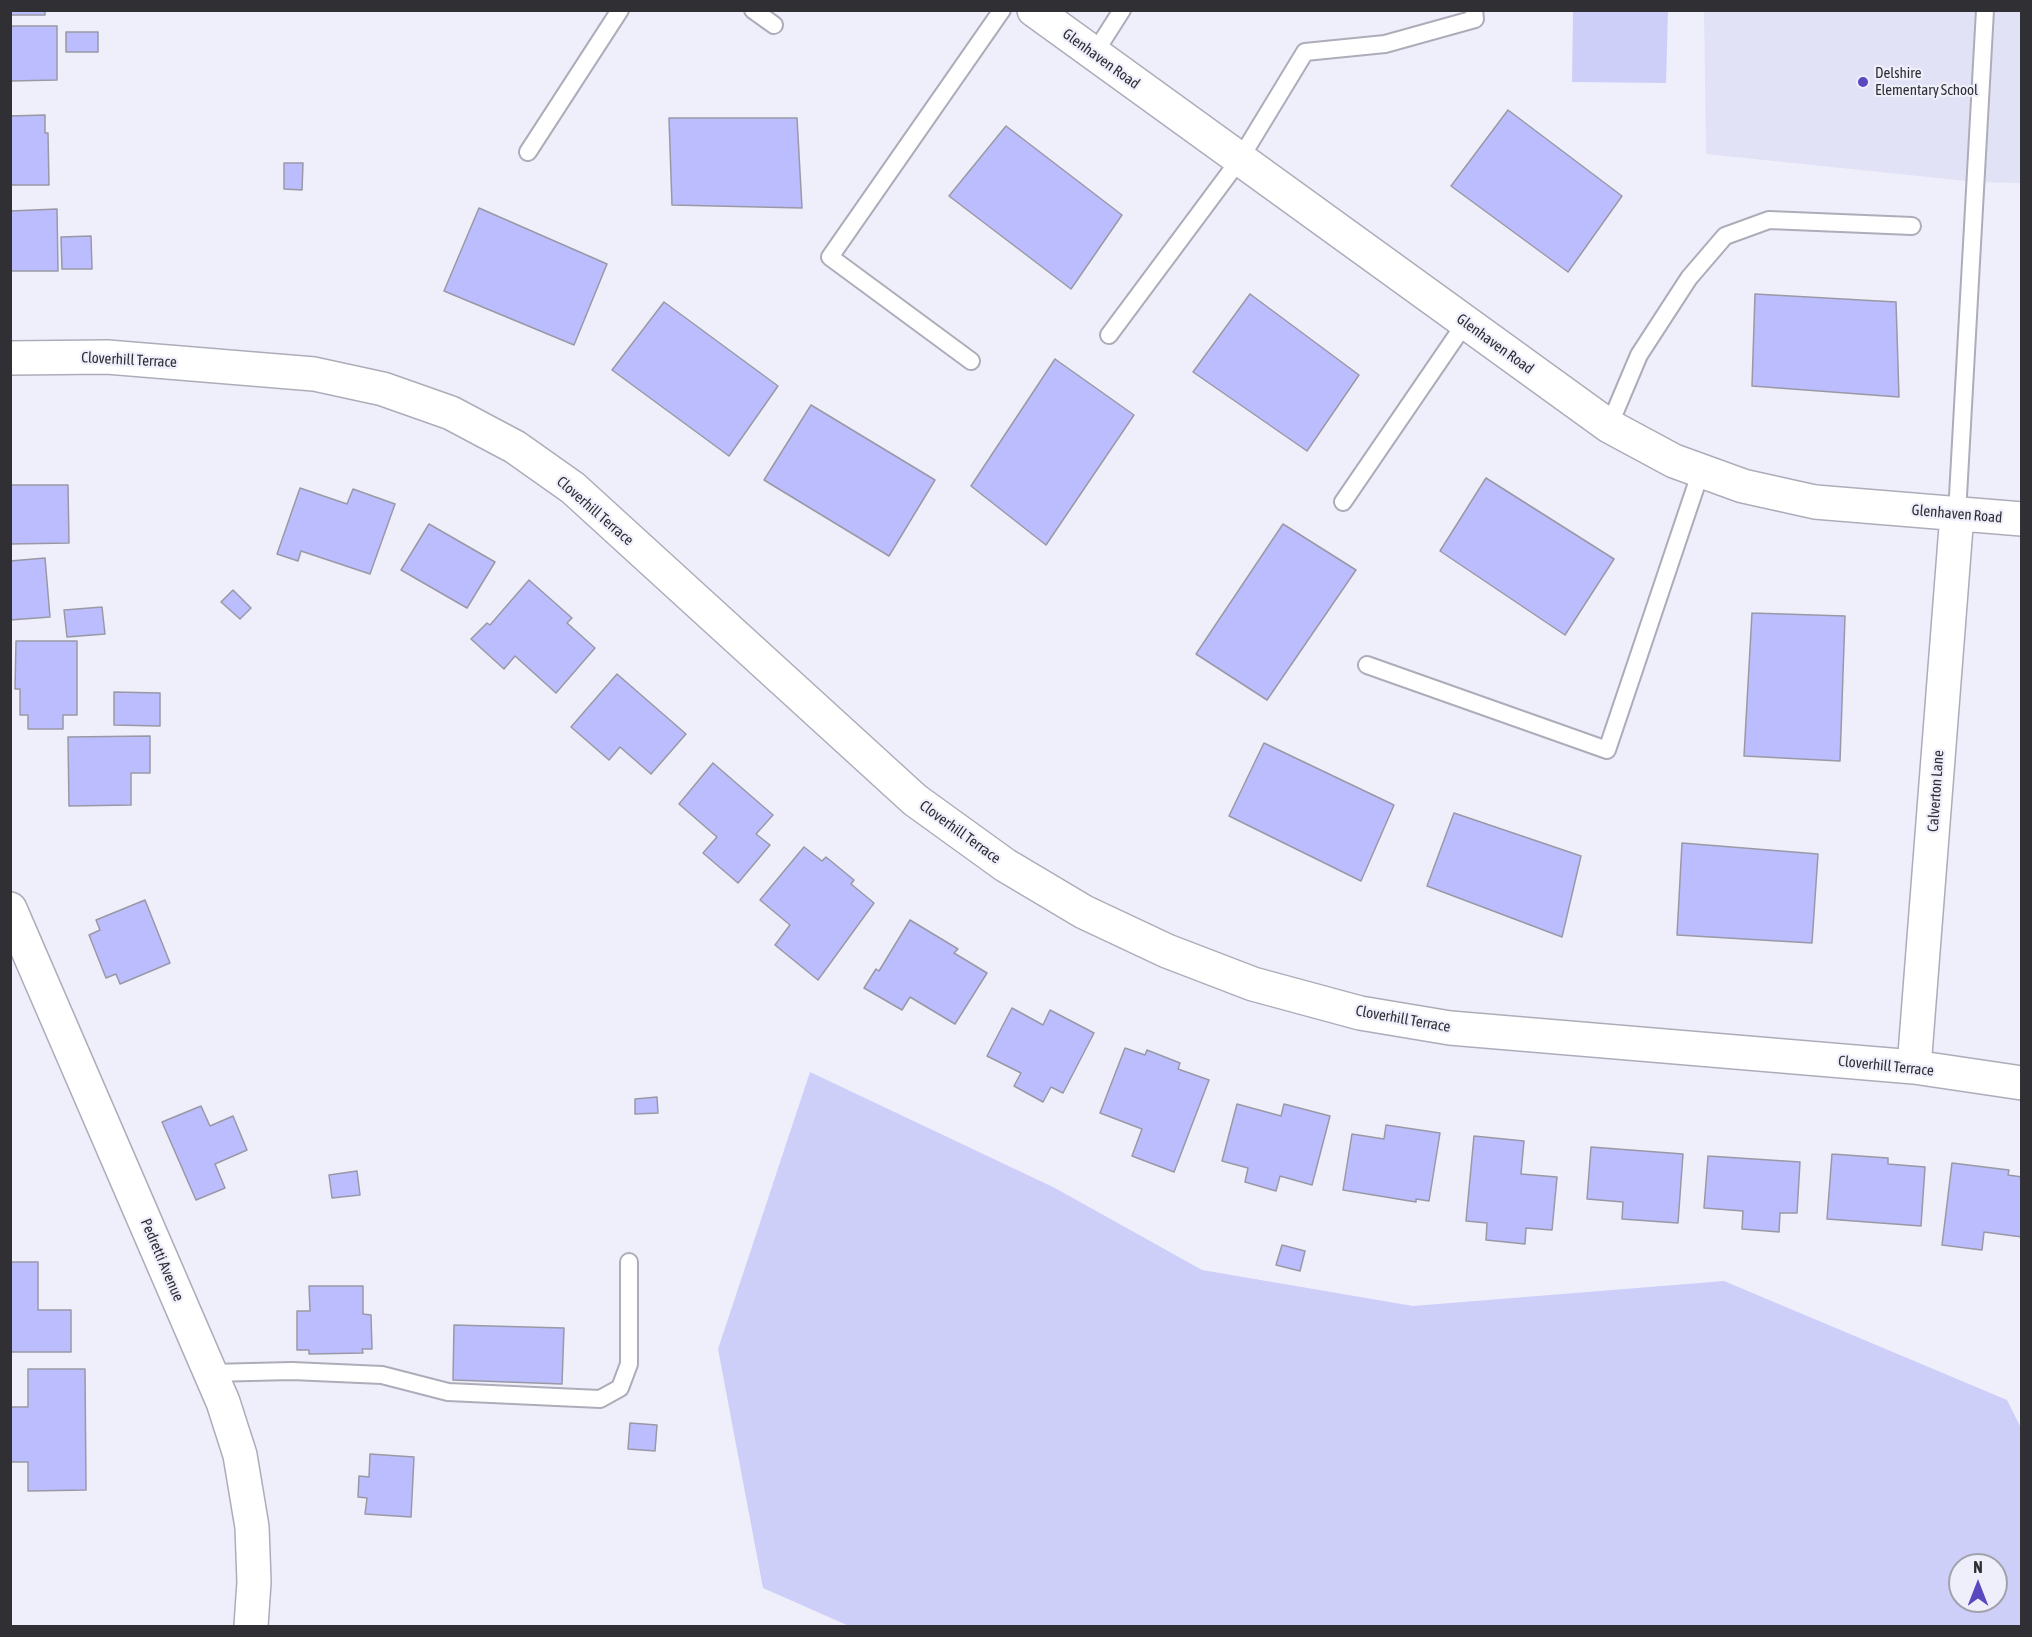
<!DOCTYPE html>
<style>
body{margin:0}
#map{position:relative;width:2032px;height:1637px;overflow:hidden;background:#efeffc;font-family:"Asap Condensed",sans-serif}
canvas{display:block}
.frame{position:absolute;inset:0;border:12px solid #2f2f34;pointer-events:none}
.north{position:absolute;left:1948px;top:1553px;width:60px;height:60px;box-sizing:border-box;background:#efeffc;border:2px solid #a2a2ac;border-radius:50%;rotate:0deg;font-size:16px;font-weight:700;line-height:24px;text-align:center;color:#2f2f34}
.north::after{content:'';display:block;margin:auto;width:21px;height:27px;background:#5948c0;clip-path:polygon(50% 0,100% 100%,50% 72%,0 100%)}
</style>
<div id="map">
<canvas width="2032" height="1637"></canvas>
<div class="frame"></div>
<div class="north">N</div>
</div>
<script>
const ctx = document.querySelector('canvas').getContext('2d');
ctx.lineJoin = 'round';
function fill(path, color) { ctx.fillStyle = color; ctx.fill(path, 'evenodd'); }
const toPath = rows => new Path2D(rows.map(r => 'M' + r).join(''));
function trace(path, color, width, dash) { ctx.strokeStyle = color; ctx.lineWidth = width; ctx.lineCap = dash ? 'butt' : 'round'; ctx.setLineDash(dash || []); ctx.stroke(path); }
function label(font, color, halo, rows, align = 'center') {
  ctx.font = font + ' "Asap Condensed",sans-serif'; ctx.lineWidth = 4.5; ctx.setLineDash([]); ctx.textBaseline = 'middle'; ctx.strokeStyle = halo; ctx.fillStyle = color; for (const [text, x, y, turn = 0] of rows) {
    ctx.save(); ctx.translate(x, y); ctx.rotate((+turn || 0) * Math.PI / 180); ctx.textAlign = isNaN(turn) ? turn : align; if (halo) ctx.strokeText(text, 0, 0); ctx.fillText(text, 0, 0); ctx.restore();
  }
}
fill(toPath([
 [1704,11,2021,11,2021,183,1976,182,1706,154]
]), '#e1e2f6');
fill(toPath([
 [1573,11,1668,11,1666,83,1572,82],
 [810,1072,1055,1188,1202,1270,1413,1306,1724,1281,2007,1400,2021,1428,2021,1626,849,1626,763,1588,718,1349],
 [1960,1565,1996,1565,1996,1601,1960,1601]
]), '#cdcff8');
const building = toPath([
 [10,10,45,10,45,15,10,15,10,10],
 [10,26,57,26,57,80,10,81,10,26],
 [66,32,98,32,98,52,66,52,66,32],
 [1508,110,1622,196,1568,272,1451,186,1508,110],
 [45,115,45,133,48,133,49,185,10,185,10,116,45,115],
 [669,118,797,118,802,208,672,205,669,118],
 [1006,126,1122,215,1071,289,949,196,1006,126],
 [284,163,303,163,302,190,284,189,284,163],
 [479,208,607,264,574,345,444,291,479,208],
 [57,209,58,271,10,271,10,211,57,209],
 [91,236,92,269,62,269,61,237,91,236],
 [1250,294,1359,375,1307,451,1193,372,1250,294],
 [1755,294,1896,302,1899,397,1752,386,1755,294],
 [664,302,778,386,729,456,612,370,664,302],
 [1055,359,1134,415,1046,545,971,486,1055,359],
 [811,405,935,480,889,556,764,480,811,405],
 [1486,478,1614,559,1565,635,1440,551,1486,478],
 [10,485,68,485,69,543,10,544,10,485],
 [300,488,347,504,353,489,395,504,370,574,301,551,298,561,277,554,300,488],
 [429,524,495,562,467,608,401,570,429,524],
 [1283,524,1356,570,1267,700,1196,654,1283,524],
 [45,558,50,617,10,620,10,561,45,558],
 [529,580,572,618,567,623,595,648,556,693,515,656,504,669,471,639,487,623,490,625,529,580],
 [233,590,251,608,240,619,221,602,233,590],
 [102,607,105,634,67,637,64,610,102,607],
 [1752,613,1845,616,1840,761,1744,756,1752,613],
 [16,641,77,641,77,715,63,715,63,729,28,729,28,715,20,715,20,689,15,689,16,641],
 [617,674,686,734,651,774,620,747,609,760,571,727,617,674],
 [114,692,160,693,160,726,114,725,114,692],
 [150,736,150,773,131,773,131,805,69,806,68,737,150,736],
 [1264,743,1394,805,1361,881,1229,816,1264,743],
 [713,763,773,815,756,834,770,845,738,883,703,853,717,837,679,804,713,763],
 [1454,813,1581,856,1562,937,1427,886,1454,813],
 [1682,843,1818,854,1812,943,1677,935,1682,843],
 [804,847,822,861,826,857,854,880,851,884,874,903,818,980,775,945,790,925,760,900,804,847],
 [145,900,170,963,120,984,116,974,106,978,89,935,100,930,96,920,145,900],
 [910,920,958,949,954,953,987,973,955,1024,910,997,902,1010,864,988,876,969,879,971,910,920],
 [1012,1008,1043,1025,1050,1010,1094,1033,1063,1093,1051,1087,1043,1102,1014,1086,1021,1073,987,1056,1012,1008],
 [1125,1048,1145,1055,1147,1050,1180,1063,1178,1069,1209,1080,1174,1172,1132,1156,1142,1129,1100,1113,1125,1048],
 [657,1097,658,1113,635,1114,635,1099,657,1097],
 [1237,1104,1281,1116,1284,1104,1330,1116,1312,1185,1280,1176,1276,1191,1245,1182,1248,1168,1222,1161,1237,1104],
 [201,1106,210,1126,233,1116,247,1150,215,1164,225,1188,196,1200,162,1122,201,1106],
 [1386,1125,1440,1133,1429,1201,1416,1199,1416,1202,1343,1190,1352,1134,1384,1139,1386,1125],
 [1474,1136,1524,1141,1521,1174,1557,1177,1552,1230,1526,1228,1525,1244,1486,1240,1487,1223,1466,1221,1474,1136],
 [1591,1147,1683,1154,1678,1223,1622,1219,1623,1202,1587,1199,1591,1147],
 [1832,1154,1888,1158,1888,1164,1925,1167,1921,1226,1827,1219,1832,1154],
 [1708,1156,1800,1162,1797,1213,1780,1213,1779,1232,1742,1229,1743,1211,1704,1208,1708,1156],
 [1952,1163,2009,1170,2008,1175,2022,1177,2022,1237,1984,1232,1982,1250,1942,1245,1952,1163],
 [357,1171,360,1195,332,1198,329,1175,357,1171],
 [1282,1245,1305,1251,1300,1271,1276,1265,1282,1245],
 [10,1262,38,1262,38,1310,71,1310,71,1352,10,1352,10,1262],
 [309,1286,363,1286,363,1314,371,1315,372,1349,362,1349,363,1353,309,1354,309,1350,297,1350,297,1311,310,1311,309,1286],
 [454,1325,564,1328,562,1384,453,1380,454,1325],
 [28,1369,85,1369,86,1490,28,1491,28,1462,10,1462,10,1407,28,1407,28,1369],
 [630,1423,657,1425,655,1451,628,1449,630,1423],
 [370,1454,414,1457,411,1517,365,1514,367,1498,358,1497,359,1476,369,1477,370,1454]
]);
fill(building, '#bcbdfe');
trace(building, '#9999a5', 1.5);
const lane = toPath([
 [753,10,774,25],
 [1094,54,1122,10],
 [528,152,620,10],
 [1109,335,1240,159,1305,52,1385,44,1475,19,1474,10],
 [971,361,830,257,1002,10],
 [1609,426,1639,355,1689,278,1725,236,1769,220,1912,226],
 [1343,502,1466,322],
 [1957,514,1985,10],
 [1367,665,1607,750,1701,471],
 [210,1373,292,1371,382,1375,448,1392,600,1399,620,1388,629,1364,629,1262]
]);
const street = toPath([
 [1034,10,1609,426,1674,461,1743,486,1815,502,2022,519],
 [10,358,107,357,314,374,383,389,451,413,515,447,573,488,915,800,1005,865,1084,912,1167,951,1253,984,1360,1013,1450,1028,1914,1067,2022,1083],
 [10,909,223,1402,240,1455,252,1527,254,1582,251,1626],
 [1914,1067,1957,514]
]);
trace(lane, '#acadb9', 20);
trace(street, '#acadb9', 36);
trace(lane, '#fff', 16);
trace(street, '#fff', 33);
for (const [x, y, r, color] of [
 [1863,82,6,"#5948c0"]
]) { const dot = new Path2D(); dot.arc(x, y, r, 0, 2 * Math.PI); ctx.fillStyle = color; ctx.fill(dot); trace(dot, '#efeffc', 2); }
label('15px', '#2f2f34', '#efeffc', [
 ["Glenhaven Road",1101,59,36],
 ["Glenhaven Road",1495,344,36],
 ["Cloverhill Terrace",129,360,3],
 ["Cloverhill Terrace",595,511,41],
 ["Glenhaven Road",1957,514,5],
 ["Calverton Lane",1936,791,-86],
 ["Cloverhill Terrace",960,832,36],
 ["Cloverhill Terrace",1403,1019,10],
 ["Cloverhill Terrace",1886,1066,6],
 ["Pedretti Avenue",162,1260,67]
]);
label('15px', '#2f2f34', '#efeffc', [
 ["Delshire",1875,73],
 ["Elementary School",1875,90]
], 'left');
</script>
